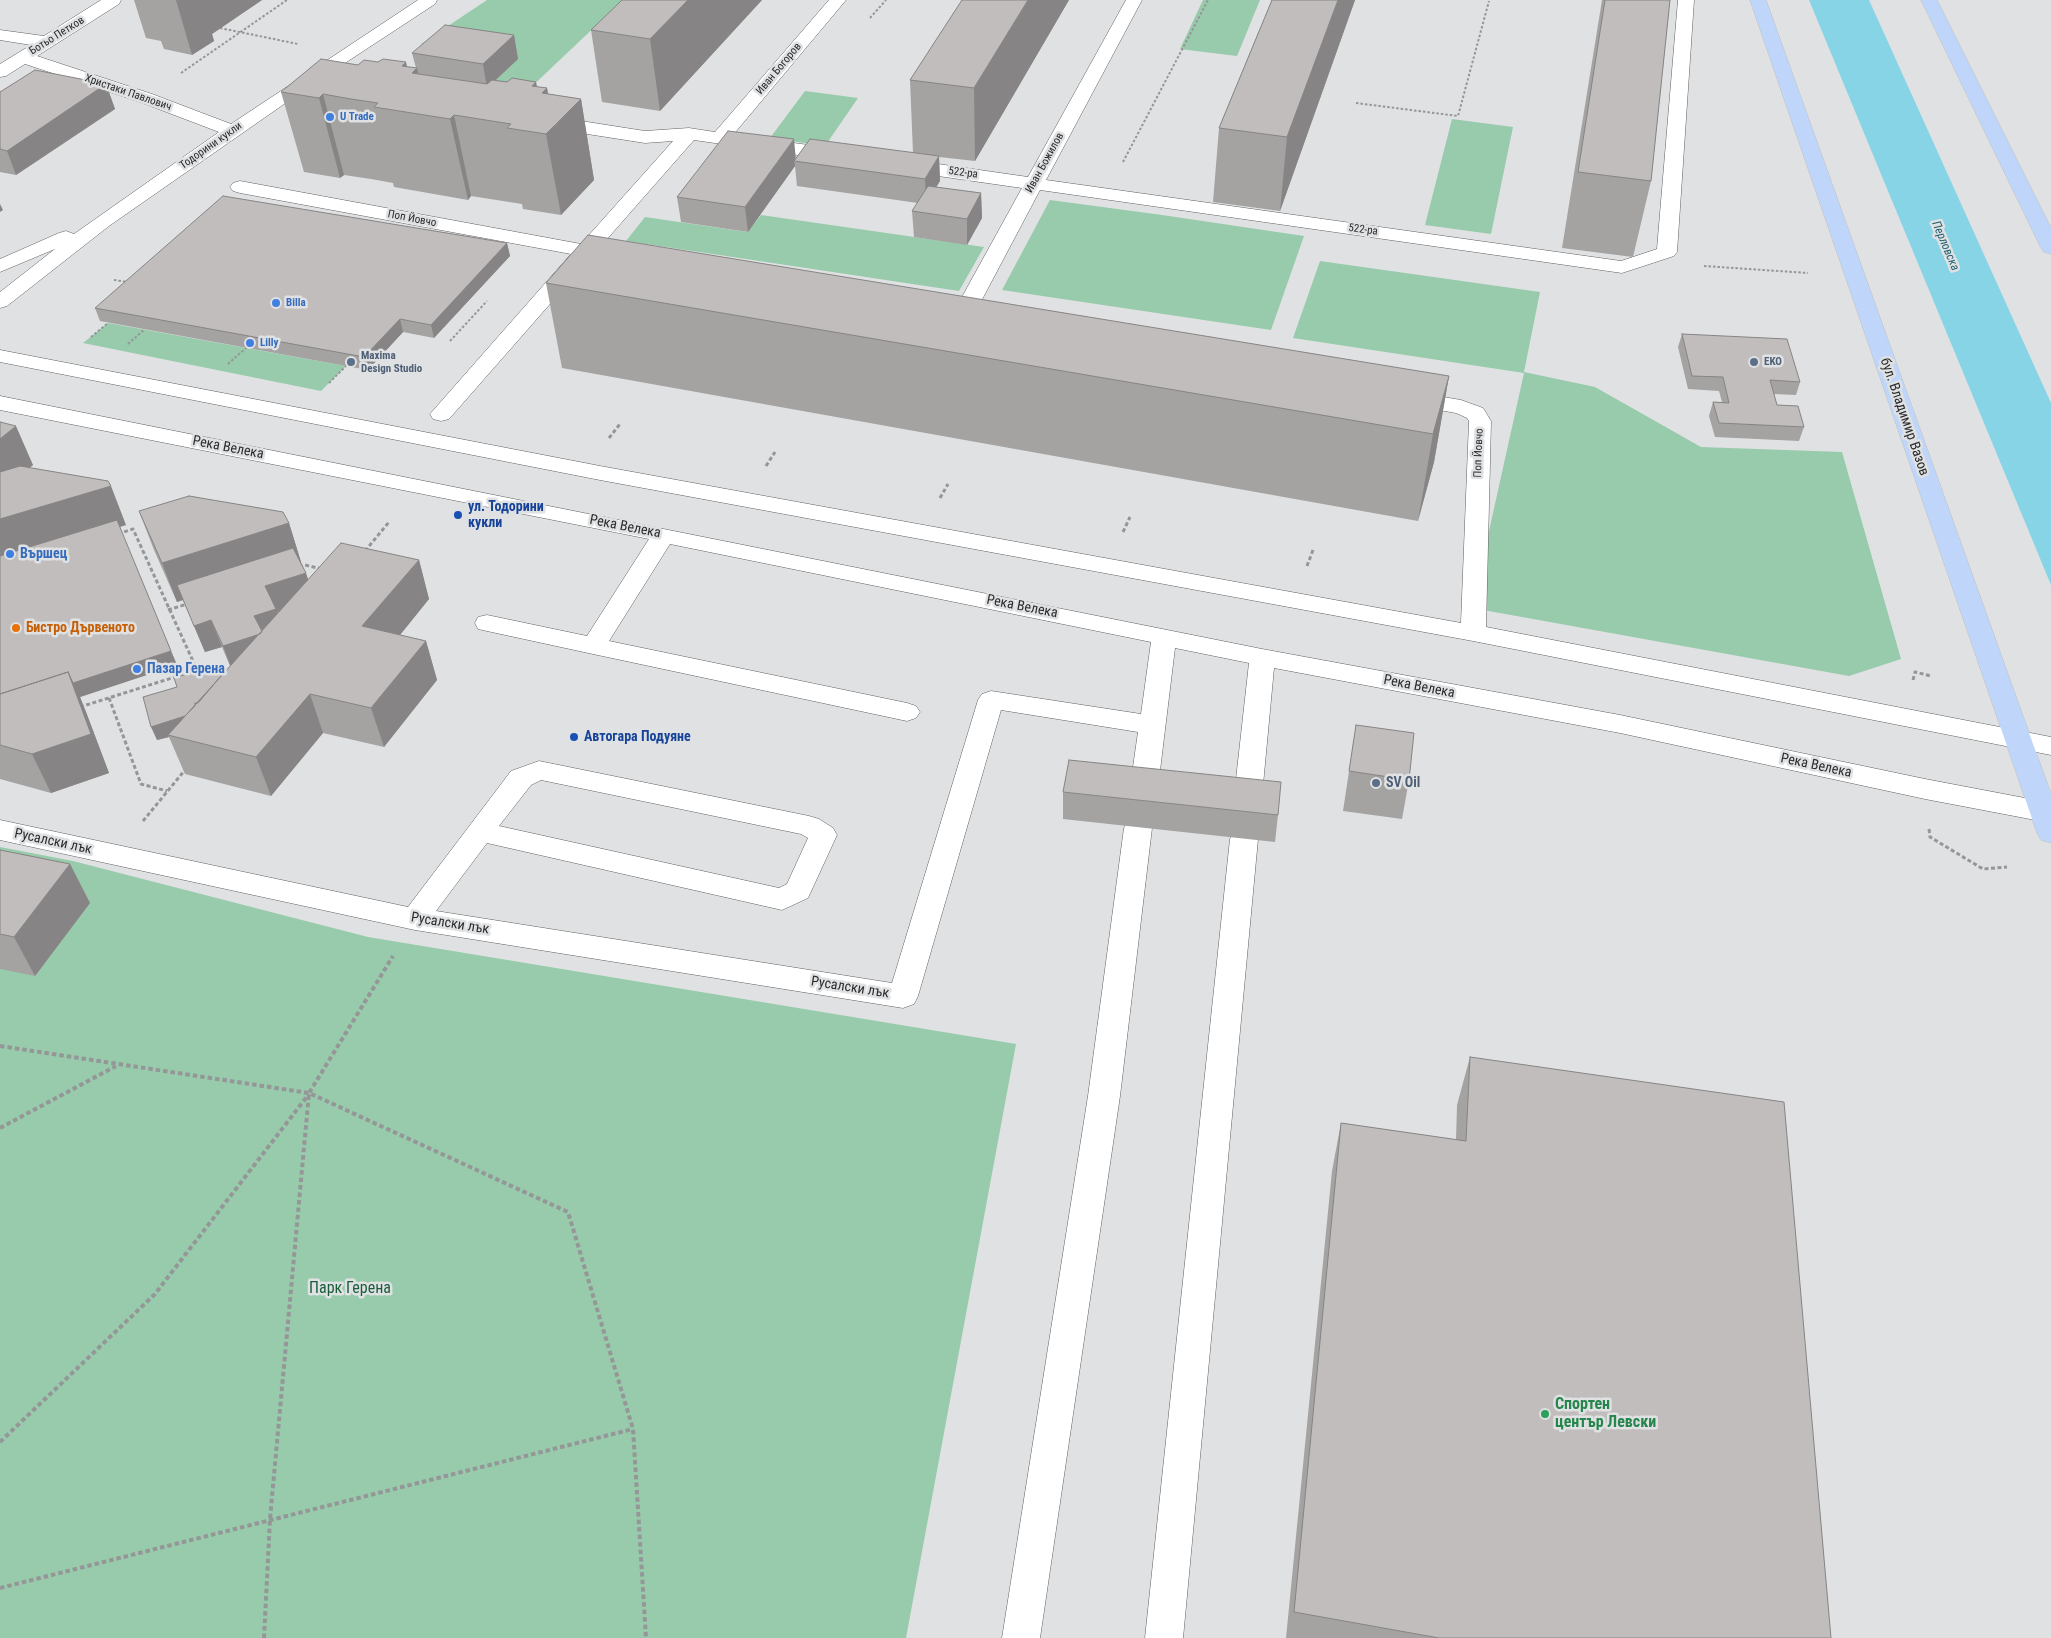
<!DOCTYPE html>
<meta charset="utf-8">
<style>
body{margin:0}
canvas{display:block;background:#dfe1e3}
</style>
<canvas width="2051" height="1638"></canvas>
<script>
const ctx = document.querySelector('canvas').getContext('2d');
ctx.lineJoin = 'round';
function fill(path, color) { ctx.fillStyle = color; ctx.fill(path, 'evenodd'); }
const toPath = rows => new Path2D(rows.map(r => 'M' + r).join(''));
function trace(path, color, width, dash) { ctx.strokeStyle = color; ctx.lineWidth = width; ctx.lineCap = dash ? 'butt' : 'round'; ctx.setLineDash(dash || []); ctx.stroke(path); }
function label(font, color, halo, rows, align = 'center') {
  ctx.font = font + ' "Roboto Condensed",sans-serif'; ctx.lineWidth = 5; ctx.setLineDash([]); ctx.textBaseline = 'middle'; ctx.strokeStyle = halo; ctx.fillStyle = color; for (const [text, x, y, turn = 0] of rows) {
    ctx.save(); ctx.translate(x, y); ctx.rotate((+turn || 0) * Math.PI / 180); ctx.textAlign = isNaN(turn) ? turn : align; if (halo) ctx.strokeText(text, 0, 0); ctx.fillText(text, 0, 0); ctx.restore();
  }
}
fill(toPath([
 [487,0,623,0,526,92,487,88,517,59,421,44],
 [1203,0,1260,0,1237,56,1180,49],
 [805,91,858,98,825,146,770,138],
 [1452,119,1513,127,1491,234,1425,225],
 [1050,200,1162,215,1304,236,1271,330,1002,290],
 [761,215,984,247,959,291,626,241,645,217,747,232],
 [1320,261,1540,292,1524,372,1595,387,1701,447,1842,452,1901,659,1849,676,1472,608,1524,373,1293,338],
 [108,323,346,366,321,391,83,343],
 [0,847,73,861,368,937,1016,1044,906,1638,0,1638]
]), '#98cbab');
fill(toPath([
 [1809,0,1869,0,2051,403,2051,585]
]), '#87d4e7');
const minor = toPath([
 [101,0,121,0,119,4,37,56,152,94,231,124,418,0,437,0,435,4,310,86,109,226,7,306,0,308,0,292,55,249,0,272,0,259,59,233,66,231,74,234,219,132,140,102,25,64,6,76,0,77,0,64,31,45,0,40,0,30,44,36,101,0],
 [829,0,846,0,733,135,839,149,846,151,848,155,846,159,839,161,694,140,449,419,441,421,433,419,430,414,571,254,240,193,233,191,230,187,233,183,240,181,581,244,673,141,645,143,549,128,543,126,540,122,543,118,549,116,645,131,689,128,715,132,829,0],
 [1126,0,1142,0,1046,180,1621,261,1657,249,1678,0,1694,0,1677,252,1674,256,1622,273,1040,190,968,326,964,330,957,332,950,330,946,326,1022,188,903,171,896,169,894,165,896,161,903,159,1028,177,1126,0],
 [0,350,600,466,1461,623,1469,421,1467,418,1456,413,1400,403,1397,398,1400,393,1408,391,1461,400,1483,408,1491,421,1486,627,2051,737,2051,755,1473,641,600,480,0,362,0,350],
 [0,396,1262,649,1620,715,1925,779,2051,803,2051,823,1925,799,1620,733,1274,668,1261,806,1257,813,1247,816,1237,813,1233,806,1249,663,1175,648,1157,795,1153,802,1143,805,1133,802,1129,795,1138,732,1001,710,918,996,914,1004,903,1008,415,930,0,840,0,820,408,907,511,771,539,761,809,816,819,819,833,828,837,835,808,898,782,910,487,843,436,911,892,983,978,700,982,694,991,691,1141,714,1151,642,670,544,609,641,907,703,916,706,920,712,916,718,907,721,593,654,487,631,478,629,475,623,478,617,487,615,587,636,649,539,0,410,0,396],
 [541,780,801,834,808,838,787,884,779,888,499,826,531,785,541,780],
 [1138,818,1148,821,1152,828,1120,1096,1040,1638,1002,1638,1088,1096,1124,828,1128,821,1138,818],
 [1244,829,1254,832,1258,839,1183,1638,1145,1638,1230,839,1234,832,1244,829]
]);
const major = toPath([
 [1750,0,1766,0,2051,794,2051,843,2041,840,2037,833,1750,0],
 [1921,0,1937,0,2051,228,2051,254,2044,252,2041,248,1921,0]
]);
trace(minor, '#5f6062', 1);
trace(major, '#bfbfbf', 1);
trace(toPath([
 [870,18,886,0],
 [220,28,298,44],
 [181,73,287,0],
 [1356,103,1458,116,1489,1],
 [1123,162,1208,0],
 [1704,266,1808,273],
 [114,280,128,282],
 [91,337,108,323],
 [450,341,487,301],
 [128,344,145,329],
 [228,364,246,348],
 [329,383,346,366]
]), '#949698', 2, [2.5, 2]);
trace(toPath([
 [609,438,620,424],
 [766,466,775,452],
 [940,498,948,484],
 [1123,532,1130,517],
 [118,534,133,529,197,670,203,672],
 [365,551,389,522],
 [1307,566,1313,550],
 [299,567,305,565,322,569],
 [168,610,187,604],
 [1913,680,1915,672,1931,676],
 [109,698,141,784,167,791],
 [80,707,197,670],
 [143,821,185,770],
 [1929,829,1930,837,1983,869,2007,867]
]), '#949698', 3, [4, 2.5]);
trace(toPath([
 [0,1046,309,1093,568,1212,633,1429,646,1638],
 [0,1128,116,1066],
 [0,1442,155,1294,309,1094],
 [0,1588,633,1429],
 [264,1638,270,1519,309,1093,393,956]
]), '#949698', 4, [4.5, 3]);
fill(minor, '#fff');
fill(major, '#bfd6fa');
fill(toPath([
 [134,0,262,0,212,34,214,41,192,55,164,49,161,41,146,38],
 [762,0,660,111,602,102,591,30],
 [1069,0,975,161,939,157,940,181,936,187,981,193,982,218,967,245,914,237,912,211,918,203,797,186,795,166,748,232,681,222,677,197,796,159,913,153,910,80],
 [1272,0,1355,0,1280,211,1213,202,1219,128],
 [1602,0,1670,0,1651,181,1633,257,1562,248],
 [514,35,518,59,496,80,507,82,536,82,537,87,547,88,548,94,581,99,594,180,561,215,523,209,522,204,471,196,468,200,394,187,393,183,371,179,344,175,340,178,304,172,281,92,358,65,408,67,416,68,412,53],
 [106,84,115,109,16,175,0,172,0,92],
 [507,243,510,256,434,338,403,332,368,370,100,321,95,308],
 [546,283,1449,376,1434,462,1418,521,562,368],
 [1682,334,1800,382,1796,395,1774,394,1777,405,1804,427,1799,441,1715,437,1709,416,1713,402,1722,402,1719,391,1688,389,1678,347],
 [0,422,33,465,29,468,126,525,119,527,177,665,80,697,86,712,109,773,51,793,0,779],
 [139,511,289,523,301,562,308,580,419,560,429,599,400,635,426,641,437,680,384,747,323,733,271,796,185,774,169,737,157,740,177,687,218,665,222,676,230,666,222,647,205,652,183,600,177,602,154,550],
 [1356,725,1409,780,1402,819,1343,811],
 [1063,792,1278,815,1275,842,1063,819],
 [0,850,70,864,90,903,35,976,0,969],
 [1470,1057,1831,1638,1286,1638,1332,1171,1341,1123,1456,1140,1457,1105]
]), '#a5a3a2');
fill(toPath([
 [176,0,262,0,212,34,214,41,192,55],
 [688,0,762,0,660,111,650,39],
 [1028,0,1069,0,975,161,974,88],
 [1338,0,1355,0,1280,211,1287,137],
 [514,35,518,59,487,88,483,64],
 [406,62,418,114,402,66],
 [417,68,428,115,412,73],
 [536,82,545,134,532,86],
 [106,84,115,109,16,175,7,151],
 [547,88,554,127,581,99,594,180,561,215,546,134,542,93],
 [323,94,344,175,340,178,319,98],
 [454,115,471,196,468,200,450,119],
 [794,139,796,161,794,161,795,166,748,232,745,207],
 [939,156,940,181,926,204,925,179],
 [981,193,982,218,967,245,967,219],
 [0,204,3,210,0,212],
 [507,243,510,256,434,338,431,325],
 [400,319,403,332,368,370,364,357],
 [1449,376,1434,462,1418,521,1433,434],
 [16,426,33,465,8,485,0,487,0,439],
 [111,486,126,525,3,562,0,556,0,519],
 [289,523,301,562,183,600,177,585,183,600,177,602,162,563],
 [419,560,429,599,375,666,362,626],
 [306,573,315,600,277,612,285,636,233,673,223,646,254,616,265,586],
 [211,620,222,647,205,652,194,626],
 [426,641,437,680,384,747,371,708],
 [171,651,177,665,80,697,86,712,109,773,51,793,32,754,68,672],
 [218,665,223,679,168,735,169,737,157,740,151,727],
 [310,694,323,733,271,796,256,757],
 [70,864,90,903,35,976,14,937]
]), '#868484');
const building = toPath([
 [622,0,688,0,650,39,591,30,622,0],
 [962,0,1028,0,974,88,910,80,962,0],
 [1272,0,1338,0,1287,137,1219,128,1272,0],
 [1605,0,1670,0,1651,181,1578,172,1605,0],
 [445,25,514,35,483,64,412,53,445,25],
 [321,59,358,65,364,60,378,62,383,59,406,62,402,66,417,68,412,73,487,84,492,80,507,82,512,78,536,82,532,86,547,88,542,93,581,99,546,134,507,128,511,124,454,115,450,119,374,107,378,103,351,99,323,94,319,98,281,92,321,59],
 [35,70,106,84,7,151,0,149,0,92,35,70],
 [728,131,794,139,745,207,677,197,728,131],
 [810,139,939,156,925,179,794,161,810,139],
 [928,186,981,193,967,219,912,211,928,186],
 [223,196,507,243,431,325,400,319,364,357,95,308,223,196],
 [588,235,1449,376,1433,434,546,283,588,235],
 [1682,334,1787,339,1800,382,1770,380,1777,405,1798,406,1804,427,1719,423,1713,402,1729,403,1723,377,1692,376,1682,334],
 [0,422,16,426,0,439,0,422],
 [20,466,108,481,111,486,0,519,0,472,20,466],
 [189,496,283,512,289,523,162,563,139,511,189,496],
 [117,520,171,651,73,683,68,672,0,694,0,556,117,520],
 [341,543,419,560,362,626,426,641,371,708,310,694,256,757,168,735,341,543],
 [293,548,306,573,265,586,276,609,254,616,262,631,260,634,223,646,211,620,194,626,177,585,293,548],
 [218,665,221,676,198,703,195,703,195,706,185,716,151,727,143,697,177,687,174,678,218,665],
 [68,672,91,734,32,754,0,745,0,694,68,672],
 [1356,725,1414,733,1409,780,1349,771,1356,725],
 [1069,760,1281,782,1278,815,1063,792,1069,760],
 [0,850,70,864,14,937,0,934,0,850],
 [1470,1057,1784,1102,1831,1638,1439,1638,1294,1612,1341,1123,1466,1141,1470,1057]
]);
fill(building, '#c0bdbc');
trace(building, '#868484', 1);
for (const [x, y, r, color] of [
 [330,117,5,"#3f7fe0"],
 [276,303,5,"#3f7fe0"],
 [250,343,5,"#3f7fe0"],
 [351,362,5,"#5c6f8a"],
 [1754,362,5,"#5c6f8a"],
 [458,515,5,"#1a4fb4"],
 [10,554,5,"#3f7fe0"],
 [16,628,5,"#e8710a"],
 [137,669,5,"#3f7fe0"],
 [574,737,5,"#1a4fb4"],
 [1376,783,5,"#5c6f8a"],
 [1545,1414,5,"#2e9e5b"]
]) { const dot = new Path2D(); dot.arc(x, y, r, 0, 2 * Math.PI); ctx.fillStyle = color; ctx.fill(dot); trace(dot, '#dfe1e3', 2); }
label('11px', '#292a2b', '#dfe1e3', [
 ["Ботьо Петков",57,36,-32],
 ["Иван Богоров",779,69,-50],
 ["Христаки Павлович",128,93,19],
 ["Тодорини кукли",211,146,-35],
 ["Иван Божилов",1045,163,-61],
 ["522-ра",963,173,8],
 ["Поп Йовчо",412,219,11],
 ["522-ра",1363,230,8],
 ["Поп Йовчо",1479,453,-88]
]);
label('bold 11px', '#366cbe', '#dfe1e3', [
 ["U Trade",340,117],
 ["Billa",286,303],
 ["Lilly",260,343]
], 'left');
label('bold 11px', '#4e5e75', '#dfe1e3', [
 ["Maxima",361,356],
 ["Design Studio",361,369],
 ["EKO",1764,362]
], 'left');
label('italic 12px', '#22616f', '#dfe1e3', [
 ["Перловска",1945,246,67]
]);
label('14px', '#292a2b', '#dfe1e3', [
 ["бул. Владимир Вазов",1904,417,71],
 ["Река Велека",228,448,11],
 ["Река Велека",625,527,11],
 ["Река Велека",1022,607,11],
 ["Река Велека",1419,687,11],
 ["Река Велека",1816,766,12],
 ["Русалски лък",53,842,12],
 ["Русалски лък",450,924,9],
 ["Русалски лък",850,988,9]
]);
label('bold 14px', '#164399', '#dfe1e3', [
 ["ул. Тодорини",468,507],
 ["кукли",468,523],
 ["Автогара Подуяне",584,737]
], 'left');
label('bold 14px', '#366cbe', '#dfe1e3', [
 ["Вършец",20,554],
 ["Пазар Герена",147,669]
], 'left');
label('bold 14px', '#c56008', '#dfe1e3', [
 ["Бистро Дървеното",26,628]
], 'left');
label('bold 14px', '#4e5e75', '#dfe1e3', [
 ["SV Oil",1386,783]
], 'left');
label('16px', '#195d3b', '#dfe1e3', [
 ["Парк Герена",350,1289]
]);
label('bold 16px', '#27864d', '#dfe1e3', [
 ["Спортен",1555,1405],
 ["център Левски",1555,1423]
], 'left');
</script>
